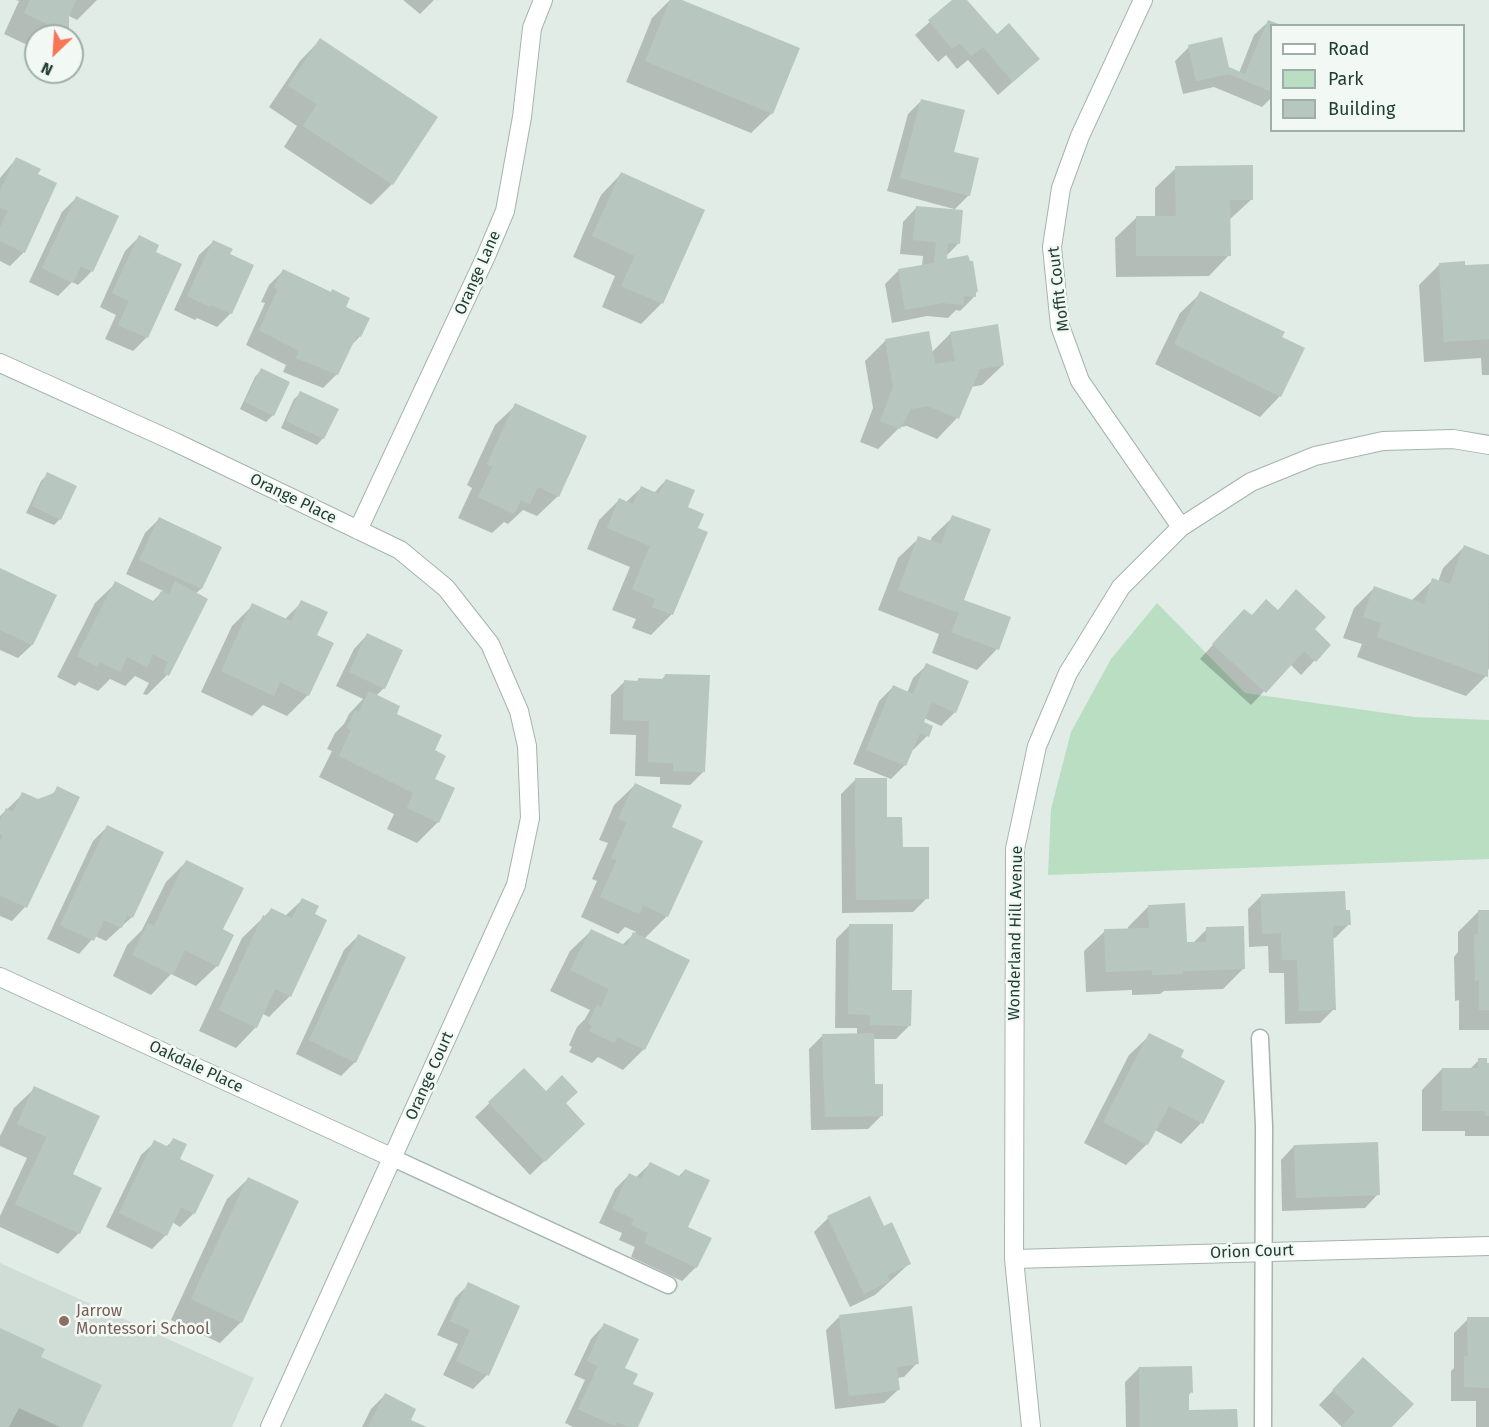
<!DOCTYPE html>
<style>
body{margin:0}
#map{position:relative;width:1489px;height:1427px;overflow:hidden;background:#e1ece7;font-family:"Fira Sans",sans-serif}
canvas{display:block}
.legend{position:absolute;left:1270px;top:24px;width:195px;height:108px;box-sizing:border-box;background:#f2f9f5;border:2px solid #9eaea8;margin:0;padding:8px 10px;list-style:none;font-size:18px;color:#213e35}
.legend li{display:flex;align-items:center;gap:12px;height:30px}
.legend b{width:30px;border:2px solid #9eaea8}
.north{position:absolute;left:24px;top:24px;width:60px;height:60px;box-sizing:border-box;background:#f2f9f5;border:2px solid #9eaea8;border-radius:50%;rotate:205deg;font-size:16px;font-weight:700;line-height:24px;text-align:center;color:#213e35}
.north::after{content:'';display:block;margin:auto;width:21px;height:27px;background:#f67655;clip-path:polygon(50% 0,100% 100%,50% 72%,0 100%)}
</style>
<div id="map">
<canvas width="1489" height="1427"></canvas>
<ul class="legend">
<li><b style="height:8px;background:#fff"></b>Road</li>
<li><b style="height:16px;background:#b9dec2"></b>Park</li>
<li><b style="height:16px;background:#b7c7c0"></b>Building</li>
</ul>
<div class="north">N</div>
</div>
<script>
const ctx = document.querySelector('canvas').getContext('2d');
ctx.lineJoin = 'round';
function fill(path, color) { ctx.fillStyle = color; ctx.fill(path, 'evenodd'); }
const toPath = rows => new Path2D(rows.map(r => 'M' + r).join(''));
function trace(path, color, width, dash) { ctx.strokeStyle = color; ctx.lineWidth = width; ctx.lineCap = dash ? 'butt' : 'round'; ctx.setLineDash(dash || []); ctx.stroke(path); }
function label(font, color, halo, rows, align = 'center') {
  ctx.font = font + ' "Fira Sans",sans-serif'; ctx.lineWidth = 5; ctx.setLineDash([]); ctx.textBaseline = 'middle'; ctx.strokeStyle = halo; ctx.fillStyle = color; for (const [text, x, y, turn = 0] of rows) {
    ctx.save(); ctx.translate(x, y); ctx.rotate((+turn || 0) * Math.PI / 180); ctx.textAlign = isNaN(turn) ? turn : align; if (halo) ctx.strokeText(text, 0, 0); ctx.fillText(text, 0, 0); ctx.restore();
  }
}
fill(toPath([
 [0,1263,254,1378,232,1427,0,1427]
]), '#d0dcd6');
fill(toPath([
 [1157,603,1245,693,1414,717,1489,720,1489,859,1048,875,1051,809,1071,732,1111,659]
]), '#b9dec2');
fill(toPath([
 [16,0,97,0,77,20,67,15,68,34,66,36,36,36,36,49,4,34,19,1],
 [403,0,434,0,420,14],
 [670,0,678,0,772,113,751,133,626,82,652,18],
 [954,0,965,0,1024,72,998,95,968,60,957,69,946,55,938,62,915,35],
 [1268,22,1278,26,1272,26,1272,97,1262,107,1214,87,1183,94,1175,61,1189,47,1239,73,1254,35],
 [320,40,392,184,371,205,284,147,297,126,269,107,300,61],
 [922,100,952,153,969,195,953,211,954,209,887,191,908,114],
 [16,159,36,175,24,252,10,266,0,261,0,178],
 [1176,168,1252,199,1229,220,1229,255,1209,276,1116,277,1115,238,1136,218,1155,218,1155,188],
 [621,174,703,211,661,304,641,324,602,307,615,276,573,257,601,195],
 [76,198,92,271,78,285,72,282,58,296,29,282,62,212],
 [916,208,958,244,945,257,945,260,977,291,974,297,960,311,956,310,948,318,927,316,892,323,885,284,899,270,922,266,923,256,900,254,903,222],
 [139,237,147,337,133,351,105,339,116,315,100,307,125,251],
 [213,242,231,313,217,327,197,318,195,320,174,310,199,255],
 [1440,264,1463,267,1489,266,1489,375,1482,375,1481,358,1424,362,1419,285],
 [283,271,344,308,368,319,360,336,350,347,337,374,323,388,283,372,286,365,246,345,265,303,261,302,269,285],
 [1201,293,1280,396,1260,417,1155,364,1180,313],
 [951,333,1003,365,982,385,971,387,957,418,937,439,907,426,900,427,878,449,860,442,873,408,865,361,886,340,931,353],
 [261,370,273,415,266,422,240,409,255,377],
 [301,393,323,438,317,445,281,428,294,399],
 [516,405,558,496,537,516,523,510,508,524,504,522,492,533,458,518,472,488,467,485,495,425],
 [48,474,60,519,54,525,26,513,41,481],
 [666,480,686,508,672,614,651,635,632,628,636,619,612,610,630,567,587,549,599,520,619,500,626,502,641,488,654,493],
 [953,517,962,600,997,649,977,670,932,653,939,634,878,610,898,558,919,538,930,542,932,537],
 [159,519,220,547,201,589,195,594,167,675,147,695,143,694,149,683,135,676,125,686,110,679,98,691,79,682,75,686,57,677,95,603,116,583,152,602,163,591,126,574,145,533],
 [1464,547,1489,556,1489,668,1486,676,1466,696,1357,657,1362,644,1343,638,1354,608,1374,588,1411,601,1433,580,1438,582,1443,568],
 [0,570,55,595,32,645,18,658,0,650],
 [302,602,315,636,308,695,287,716,263,705,252,716,201,692,232,626,253,605,284,620],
 [1277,611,1313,629,1329,645,1301,675,1290,664,1251,705,1200,659,1231,625,1251,617],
 [367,635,384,688,376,696,433,751,433,779,438,822,417,843,387,829,394,814,319,777,332,751,327,749,335,733,344,724,349,714,363,699,336,686,354,649],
 [927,665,955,712,941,726,924,718,922,723,927,736,913,750,912,749,905,765,891,779,853,764,879,701,893,687,907,693,913,678],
 [665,676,704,771,690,785,660,784,660,777,635,776,636,735,610,734,611,695,625,681,636,682,639,679,661,680],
 [855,780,885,818,927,898,913,912,842,913,841,794],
 [635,785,670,828,667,916,644,939,644,1049,623,1070,598,1057,592,1063,569,1052,572,1047,569,1045,577,1027,585,1019,590,1010,550,991,570,951,591,931,622,945,636,932,625,927,618,934,581,917,597,881,592,879,608,843,599,840,614,805],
 [58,788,78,798,25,907,12,921,0,916,0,816,23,794,38,801,49,797],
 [107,827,132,917,106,941,95,936,79,954,47,939,93,841],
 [186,862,221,929,217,966,196,986,171,974,151,995,113,976,127,945,142,930,166,882],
 [1262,895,1344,912,1349,924,1335,938,1332,938,1334,1009,1320,1023,1285,1024,1284,973,1269,973,1268,946,1249,947,1248,909],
 [302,900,290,996,269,1017,263,1014,256,1027,236,1048,199,1031,242,938,271,910,285,916],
 [1149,906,1185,944,1192,944,1207,929,1244,968,1223,989,1164,991,1160,994,1132,995,1132,990,1086,992,1084,951,1105,931,1128,930,1128,927],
 [1479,911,1489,911,1489,1030,1459,1030,1459,1000,1455,1001,1454,957,1458,952,1458,932],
 [850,925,910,1025,896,1039,873,1039,874,1085,882,1115,868,1129,811,1130,809,1049,823,1035,857,1035,857,1028,835,1028,836,939],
 [358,936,355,1062,341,1076,296,1054,344,950],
 [1150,1035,1179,1058,1201,1123,1181,1144,1155,1130,1147,1144,1126,1165,1084,1143,1129,1055],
 [1479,1060,1489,1065,1489,1136,1465,1136,1465,1131,1422,1131,1422,1090,1442,1069,1470,1069],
 [524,1070,546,1093,564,1104,569,1137,530,1175,475,1117],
 [35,1088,71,1175,79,1233,58,1254,0,1227,0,1216,27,1158,0,1146,0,1136,14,1108],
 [173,1140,194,1213,180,1227,172,1222,166,1235,152,1249,106,1227,141,1155,155,1142,166,1147],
 [1294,1146,1378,1194,1365,1208,1282,1211,1281,1160],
 [650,1164,678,1177,685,1170,686,1228,696,1267,682,1281,631,1257,635,1247,619,1240,622,1233,599,1223,615,1189,629,1175,635,1178],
 [248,1179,241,1322,220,1343,171,1320,227,1199],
 [869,1198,883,1228,910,1263,875,1295,850,1307,814,1232,828,1218],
 [469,1284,487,1375,473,1389,443,1375,458,1344,437,1335,455,1298],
 [839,1317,917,1363,904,1377,897,1378,898,1390,884,1403,835,1409,826,1330],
 [1468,1319,1489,1319,1489,1427,1476,1427,1476,1401,1451,1401,1451,1371,1454,1368,1454,1333],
 [604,1325,631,1384,636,1427,573,1427,565,1423,585,1380,574,1375,591,1339],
 [0,1330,39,1358,81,1427,0,1427],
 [1363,1359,1390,1427,1342,1427,1319,1405],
 [1139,1368,1191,1392,1188,1396,1188,1412,1236,1427,1126,1427,1125,1382],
 [385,1395,409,1420,423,1427,362,1427,371,1409]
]), '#0003');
fill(toPath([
 [30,0,76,0,69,16,69,34,24,13],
 [670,0,682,0,800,48,773,114,645,61],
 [952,0,967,0,997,34,1009,23,1040,59,1013,82,983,47,971,56,960,43,952,49,928,20],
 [1268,20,1281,25,1272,26,1272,92,1229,74,1196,81,1188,45,1222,37,1229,67,1245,74],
 [320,38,438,117,393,185,303,126,317,104,288,86],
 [921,99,965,110,954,152,979,158,970,196,900,178],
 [16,157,41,169,38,174,57,183,25,253,0,241,0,227,8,211,0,208,0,191],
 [1253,165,1253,200,1230,200,1231,256,1136,256,1136,216,1176,216,1175,166],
 [621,172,705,210,663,304,621,286,635,256,592,236],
 [76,196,119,216,93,272,81,266,73,283,42,268],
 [916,206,963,210,960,244,948,243,947,259,968,255,970,261,973,261,978,292,976,291,976,297,964,296,964,305,942,303,905,310,898,269,934,263,936,242,913,240],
 [139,235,159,245,156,252,182,264,148,338,118,325,129,301,112,293],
 [213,240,233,249,230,254,254,265,232,314,211,305,210,307,187,296],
 [1465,261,1465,265,1489,264,1489,339,1444,342,1439,263],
 [283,269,331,292,332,289,350,298,346,307,370,318,361,337,357,335,338,375,296,358,299,351,259,330,278,289,274,288],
 [1200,291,1285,332,1282,337,1305,348,1281,397,1174,344],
 [998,324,1004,365,980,369,959,419,928,406,911,409,900,429,880,421,893,387,885,339,929,331,935,364,955,361,950,332],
 [261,368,290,382,274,416,245,402],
 [300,391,339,409,324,439,286,421],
 [515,403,587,436,559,497,538,487,530,504,521,500,514,514,478,497,492,467,487,464],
 [47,472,77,486,61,520,32,506],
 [666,479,695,490,688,507,704,514,698,528,708,532,673,615,652,607,655,599,632,589,650,546,607,528,619,498,633,504,641,486,659,494],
 [952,515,991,529,964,600,1011,617,999,650,951,632,959,613,898,590,918,536,941,544],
 [159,517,222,547,202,589,139,560],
 [1464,545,1489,555,1488,677,1377,637,1381,623,1363,617,1374,586,1424,604,1432,578,1450,584],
 [0,568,57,595,33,645,0,630],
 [115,581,155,602,161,591,169,594,175,581,208,599,169,676,163,673,168,662,153,654,147,667,127,657,120,672,100,662,97,667,77,656],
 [1296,589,1326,617,1315,629,1331,645,1316,662,1304,651,1266,693,1212,644,1244,609,1252,615,1266,599,1278,610],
 [301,600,328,612,317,635,334,643,309,696,280,682,274,696,221,671,252,603,291,621],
 [367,633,403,650,385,689,349,672],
 [926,663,969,681,956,713,932,702,924,722,933,726,929,737,920,733,906,766,866,750,893,685,913,694],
 [665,674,710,675,705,772,673,771,673,763,648,762,649,721,623,720,624,680,638,681,638,678,664,679],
 [369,691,400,706,397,714,442,735,435,750,446,756,435,779,455,788,439,823,407,808,413,793,339,756,351,730,347,728,355,710,359,712],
 [855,778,887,778,887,817,902,817,903,847,929,847,929,899,856,900],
 [635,783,682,805,672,827,703,841,668,917,643,905,639,914,600,897,617,860,611,858,627,822,618,819],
 [57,786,80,797,27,908,0,895,0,841,3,835,0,834,0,821,6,808,13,812,22,792,38,799,54,793],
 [107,825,164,852,133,918,127,915,122,928,104,920,94,941,60,925],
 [186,860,244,888,223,929,234,935,218,967,185,950,173,975,132,955,148,923,154,926],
 [1345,891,1346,910,1350,910,1351,925,1333,926,1336,1010,1299,1011,1297,960,1282,960,1281,933,1262,934,1261,894],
 [302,898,319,906,315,914,327,920,291,997,275,989,257,1028,219,1010,263,915,266,917,271,908,292,918],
 [1185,903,1187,942,1206,942,1206,927,1244,926,1245,969,1183,971,1183,974,1152,975,1152,970,1106,972,1104,929,1149,928,1148,905],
 [1478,910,1489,910,1489,1010,1479,1010,1479,980,1475,981,1474,935,1478,934],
 [849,924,893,924,892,990,912,990,911,1026,870,1025,870,1015,848,1014],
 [591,929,627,946,633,932,690,960,645,1050,618,1037,614,1043,589,1031,592,1026,588,1024,597,1005,601,1007,609,989,570,970],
 [358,934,406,957,356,1063,309,1040],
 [874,1033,875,1084,883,1084,883,1116,825,1117,822,1034],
 [1149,1033,1184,1050,1181,1057,1225,1081,1203,1124,1169,1106,1148,1145,1103,1122],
 [1478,1058,1487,1058,1487,1063,1489,1063,1489,1116,1485,1116,1485,1111,1442,1111,1442,1068,1478,1068],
 [524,1068,546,1091,562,1075,578,1092,566,1103,585,1124,545,1162,488,1102],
 [34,1086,100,1116,73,1174,102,1188,80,1234,15,1204,47,1137,17,1124],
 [173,1138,187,1144,180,1159,214,1175,195,1214,181,1207,167,1236,119,1213,154,1140,169,1147],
 [1378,1142,1380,1195,1296,1198,1294,1145],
 [650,1162,681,1177,685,1169,710,1180,688,1227,712,1238,697,1268,644,1243,648,1233,631,1225,634,1219,612,1209,629,1173,641,1179],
 [248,1177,299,1201,242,1323,191,1299],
 [870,1196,884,1226,892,1222,911,1264,887,1275,890,1281,864,1294,827,1216],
 [468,1282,520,1306,489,1376,456,1361,470,1330,450,1321],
 [912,1306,919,1364,897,1367,900,1390,849,1396,839,1315],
 [1467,1317,1489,1317,1489,1388,1464,1387,1464,1356,1468,1356],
 [604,1323,639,1339,625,1368,638,1374,633,1384,654,1393,638,1427,628,1427,617,1422,615,1426,578,1409,598,1366,587,1361],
 [0,1328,45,1349,41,1357,102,1385,82,1427,60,1427,19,1408,9,1427,0,1427],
 [1363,1357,1414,1404,1392,1427,1341,1427,1355,1412,1332,1390],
 [1192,1366,1193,1393,1189,1392,1189,1410,1237,1409,1238,1427,1140,1427,1139,1367],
 [385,1393,416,1409,411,1420,427,1427,368,1427]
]), '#b7c7c0');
const lane = toPath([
 [1260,1038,1264,1126,1263,1427],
 [393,1158,668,1285]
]);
const street = toPath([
 [1143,0,1080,136,1061,188,1052,247,1060,326,1080,381,1181,527],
 [0,363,175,442,400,550,446,588,490,644,519,711,527,746,530,818,516,885,270,1427],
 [358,530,486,256,505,211,522,117,532,28,543,0],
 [0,977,393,1158],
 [1014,1259,1489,1246],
 [1031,1427,1014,1259,1015,849,1037,746,1068,673,1121,587,1181,527,1251,482,1315,456,1383,441,1453,439,1489,445]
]);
trace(lane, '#a4b4ae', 19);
trace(street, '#a4b4ae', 20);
trace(lane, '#fff', 16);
trace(street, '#fff', 18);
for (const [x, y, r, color] of [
 [64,1321,6,"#8d6e63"]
]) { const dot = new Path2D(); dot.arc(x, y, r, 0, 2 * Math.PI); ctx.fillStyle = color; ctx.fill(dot); trace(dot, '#f2f9f5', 2); }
label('16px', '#213e35', '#f2f9f5', [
 ["Orange Lane",478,273,-66],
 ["Moffit Court",1059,289,-97],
 ["Orange Place",293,499,26],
 ["Wonderland Hill Avenue",1016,933,-89],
 ["Oakdale Place",196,1067,25],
 ["Orange Court",430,1076,-66],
 ["Orion Court",1252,1252,-2]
]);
label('16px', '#785e54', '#f2f9f5', [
 ["Jarrow",76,1312],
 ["Montessori School",76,1330]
], 'left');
</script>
